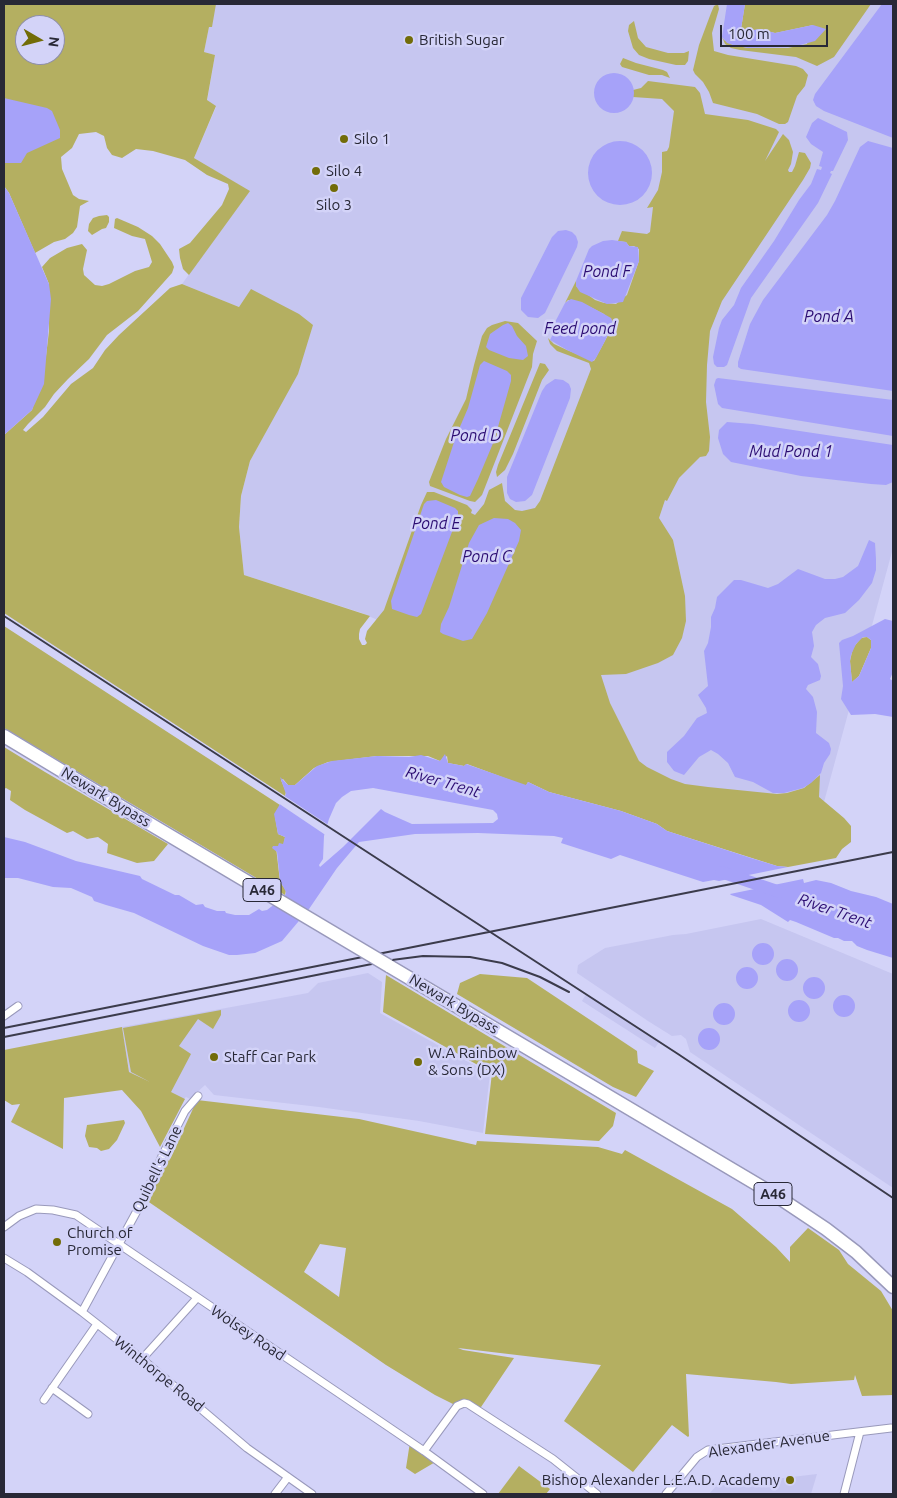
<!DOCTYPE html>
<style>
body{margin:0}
#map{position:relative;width:897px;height:1498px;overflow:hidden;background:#d3d3f8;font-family:Ubuntu,sans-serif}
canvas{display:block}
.frame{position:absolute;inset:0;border:5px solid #282836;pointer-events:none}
.north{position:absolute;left:15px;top:15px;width:50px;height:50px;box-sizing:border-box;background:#d3d3f8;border:1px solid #8f8faa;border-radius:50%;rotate:98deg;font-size:14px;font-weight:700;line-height:20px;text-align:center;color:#282836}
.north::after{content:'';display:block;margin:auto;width:18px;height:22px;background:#726c08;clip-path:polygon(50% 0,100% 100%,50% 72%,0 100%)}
.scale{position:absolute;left:720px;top:25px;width:108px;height:22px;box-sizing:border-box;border:2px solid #282836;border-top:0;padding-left:6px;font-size:15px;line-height:18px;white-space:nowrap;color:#282836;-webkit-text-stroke:4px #d3d3f8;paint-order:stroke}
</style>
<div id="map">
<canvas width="897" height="1498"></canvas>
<div class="frame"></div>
<div class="north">N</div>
<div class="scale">100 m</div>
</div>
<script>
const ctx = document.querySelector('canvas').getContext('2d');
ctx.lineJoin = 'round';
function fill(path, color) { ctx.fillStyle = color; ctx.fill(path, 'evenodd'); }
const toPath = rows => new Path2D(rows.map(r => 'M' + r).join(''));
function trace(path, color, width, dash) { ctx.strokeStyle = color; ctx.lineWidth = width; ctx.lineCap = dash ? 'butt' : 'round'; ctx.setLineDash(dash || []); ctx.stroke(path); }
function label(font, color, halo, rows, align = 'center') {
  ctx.font = font + ' Ubuntu,sans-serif'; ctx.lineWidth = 5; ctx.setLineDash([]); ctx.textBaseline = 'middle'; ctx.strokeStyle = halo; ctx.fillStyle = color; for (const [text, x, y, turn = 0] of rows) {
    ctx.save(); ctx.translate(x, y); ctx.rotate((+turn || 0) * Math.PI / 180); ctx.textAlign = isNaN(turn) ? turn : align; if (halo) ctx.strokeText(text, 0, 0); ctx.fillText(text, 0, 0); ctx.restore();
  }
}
fill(toPath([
 [201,4,893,4,893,548,824,802,704,801,608,753,473,663,362,613,244,575,239,527,241,496,250,461,267,429,251,290,239,307,182,284,249,191,194,158,216,107,207,101,215,55,204,52,209,27],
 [761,919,893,974,893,1188,690,1052,686,1039,681,1035,672,1036,648,1021,577,973,578,965,605,948,673,935,686,934],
 [368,973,382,982,380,1013,490,1074,483,1133,419,1121,319,1107,214,1095,205,1085,190,1099,186,1097,184,1099,129,1072,122,1027,308,993,318,983],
 [586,994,659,1042,655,1048,582,1001],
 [817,1474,811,1494,709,1494,716,1486]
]), '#c6c6f0');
fill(toPath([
 [4,4,216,4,212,27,209,27,204,52,215,55,207,100,216,106,194,158,250,191,189,275,183,269,180,258,179,249,190,243,222,205,229,189,228,184,207,175,185,160,153,151,136,149,122,158,112,155,107,148,104,136,96,132,79,134,72,148,61,157,62,169,73,195,79,199,89,201,80,206,77,227,73,233,65,239,54,242,35,253,9,193,4,186],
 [25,25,55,25,55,55,25,55],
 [718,4,719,9,712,33,714,51,728,55,796,66,803,69,808,75,805,86,797,96,788,122,785,124,779,124,757,114,713,103,709,92,703,82,695,74,693,70,699,45,711,13,714,6],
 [745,4,871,4,834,57,817,66,796,57,740,50,731,48,725,44,722,37,724,40,733,45,748,48,788,48,807,44,813,25,775,33,760,29,748,31,741,29],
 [634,21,638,38,646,47,668,53,684,53,689,51,688,61,685,65,676,65,649,59,639,55,633,48,628,31,629,25],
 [623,58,636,63,663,70,667,72,670,78,662,75,649,75,622,67,620,64],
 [648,81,695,87,700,93,705,114,748,120,776,129,779,132,765,161,783,134,789,140,793,152,791,164,788,170,789,172,792,172,795,166,799,152,805,153,811,163,810,168,803,180,722,301,710,331,707,365,706,402,710,437,709,451,706,456,700,457,679,478,667,501,665,500,659,518,673,540,685,596,686,621,682,638,673,655,658,663,626,674,601,675,610,703,639,761,647,767,671,779,685,784,708,787,777,794,787,793,804,788,820,775,819,797,844,818,851,826,851,842,842,849,836,858,788,867,777,866,667,831,657,824,621,811,549,792,528,782,526,786,467,764,464,766,448,763,447,756,440,761,428,756,377,756,328,762,314,768,295,785,288,785,283,779,281,780,286,792,285,796,4,613,4,435,32,410,46,356,49,331,49,284,42,267,50,258,67,248,82,244,87,250,83,269,84,275,95,285,102,286,109,284,135,271,149,267,152,262,145,239,132,236,114,228,115,219,117,218,138,227,152,236,160,244,172,262,174,267,172,273,138,311,107,335,89,359,68,379,54,394,45,407,28,424,23,430,26,432,43,417,71,384,93,368,105,350,119,335,170,288,182,284,239,307,251,289,299,314,313,325,298,374,250,461,241,496,239,527,244,575,370,616,360,629,359,634,359,639,362,645,365,645,367,643,365,639,367,631,384,610,421,505,427,492,434,492,467,505,472,510,471,513,475,515,484,504,489,490,502,483,505,501,515,510,522,511,535,508,540,501,547,483,591,369,589,363,557,351,550,344,548,338,554,344,567,350,594,361,613,326,604,314,582,303,568,300,565,303,576,281,576,286,595,300,604,303,616,304,627,295,639,261,639,249,634,246,629,246,626,242,618,241,622,231,647,234,650,232,653,207,647,208,658,190,662,172,662,152,667,151,669,147,674,111,662,99,633,97,633,90,641,88],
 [99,216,107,215,109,217,109,222,106,228,102,229,92,235,88,231,89,224,93,218],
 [505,321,518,323,537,341,533,354,532,367,482,495,475,502,470,501,430,486,429,482,446,439,466,399,474,365,482,336,487,328,492,325],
 [540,363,545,364,549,370,542,380,513,454,505,470,497,477,496,472,498,465],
 [4,626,280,805,275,816,278,834,285,837,284,844,276,847,280,882,286,890,285,895,4,728],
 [867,637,871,640,871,648,859,676,852,682,850,661,853,648,861,638],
 [4,747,45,772,168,844,154,861,137,863,107,853,108,844,98,837,87,839,73,831,67,833,25,810,10,800,11,791,6,788,4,789],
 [480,974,527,978,637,1051,638,1063,654,1071,636,1097,613,1087,457,994,460,983],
 [386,975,616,1113,613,1126,599,1141,485,1134,492,1073,383,1012],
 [221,1010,221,1015,213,1029,198,1019,179,1046,191,1054,171,1092,185,1099,160,1147,141,1111,122,1090,64,1098,63,1149,11,1122,20,1104,12,1105,4,1100,4,1050,122,1027,129,1072,150,1082,131,1072,123,1028],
 [197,1100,359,1119,476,1145,477,1141,598,1147,622,1154,625,1150,732,1209,776,1247,790,1262,790,1247,808,1228,839,1250,848,1264,881,1291,893,1311,893,1395,862,1396,855,1375,854,1380,791,1384,776,1382,686,1374,689,1436,688,1437,672,1425,633,1472,564,1421,601,1365,458,1348,463,1350,514,1358,479,1410,473,1406,457,1406,435,1395,386,1365,143,1198,162,1156,169,1161],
 [320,1244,346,1248,339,1297,304,1272],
 [124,1120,125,1123,117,1140,109,1149,101,1151,97,1148,89,1147,85,1136,87,1125],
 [410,1442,437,1461,415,1474,406,1468],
 [519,1466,550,1489,546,1494,498,1494]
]), '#b4af61');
fill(toPath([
 [727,4,745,4,741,29,748,31,760,29,775,33,813,25,826,29,815,41,793,47,748,48,733,45,727,43,722,37],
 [882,4,893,4,893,138,824,111,816,106,813,100,815,94],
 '594 93a20 20 0 1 1 40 0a20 20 0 1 1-40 0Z',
 [4,98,47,108,52,111,60,130,60,138,27,153,21,163,4,163],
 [818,118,847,132,848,140,833,171,831,171,830,173,832,174,818,203,751,298,727,365,724,367,717,367,714,364,713,357,719,328,722,320,734,305,741,288,774,241,799,200,811,184,817,169,821,170,822,167,819,166,823,152,811,144,806,137,812,123],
 '588 173a32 32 0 1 1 64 0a32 32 0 1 1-64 0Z',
 [868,141,893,148,893,391,741,369,738,367,738,362,750,324,763,300,827,215,835,201,860,147],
 [4,186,9,193,49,284,51,299,44,384,32,410,4,435],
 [566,230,572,232,576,236,578,242,577,247,545,313,538,318,528,317,521,310,521,298,552,237,558,231],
 [612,240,626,242,629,246,638,247,639,261,623,302,607,304,580,292,576,286,576,281,589,249,592,246,603,241],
 [571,299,582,302,604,314,611,318,613,322,605,341,596,358,592,362,567,350,550,340,553,334,554,324,565,303],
 [508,323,512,326,517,336,526,346,528,356,523,360,509,358,489,350,486,347,490,334,503,325],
 [484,361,507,371,511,375,511,381,494,441,478,479,470,496,467,497,460,495,444,487,441,482,456,436,468,408,480,365],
 [718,378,893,400,893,436,722,408,718,404,714,385,716,379],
 [555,379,563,380,569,384,571,389,570,398,532,495,525,501,516,502,510,499,507,493,507,477,542,391,546,385],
 [727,422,753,424,893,445,893,482,886,485,871,484,801,476,731,462,723,454,718,438,719,430],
 [436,500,455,508,458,511,458,516,421,614,417,617,409,615,392,609,391,601,424,504,427,501],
 [494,518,508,519,515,523,521,530,519,541,487,613,472,639,463,641,443,634,440,632,441,624,449,607,469,543,479,525],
 [869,540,875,543,876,559,876,570,872,583,859,600,845,613,825,618,816,625,812,632,814,646,811,657,818,664,821,676,820,680,808,685,806,689,813,697,817,712,816,733,829,743,831,749,830,754,824,763,821,773,811,783,803,788,784,793,773,793,753,782,735,777,728,763,718,754,711,750,699,757,684,775,674,771,667,762,667,752,684,736,697,718,707,713,706,708,698,695,708,686,704,651,708,643,711,627,711,617,715,608,717,597,734,580,741,580,768,588,778,584,798,569,825,579,835,579,843,577,858,566],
 [885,619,893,621,893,672,890,679,893,681,893,717,875,714,851,715,841,699,843,686,839,643,842,640,853,636],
 [863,637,867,637,871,640,871,648,859,676,852,682,850,661,851,655,856,644],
 [445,754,448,763,464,766,466,764,526,785,528,782,549,792,621,811,657,824,667,831,751,858,777,866,788,867,719,881,714,880,703,882,620,855,611,859,561,843,563,838,554,836,478,833,415,834,359,842,337,868,309,909,282,941,255,953,237,955,229,955,203,946,134,913,106,905,94,901,92,897,71,888,53,887,18,878,4,878,4,837,25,842,76,861,140,876,142,879,175,895,179,895,196,905,203,904,205,907,217,911,225,911,226,913,235,915,249,915,259,909,262,911,267,910,285,896,286,892,280,881,277,852,272,848,273,846,278,846,279,843,283,844,285,837,278,834,274,814,286,794,280,777,288,785,295,785,317,766,332,761,377,756,409,757,421,755,440,761],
 [373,788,493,810,497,814,498,819,493,823,412,824,385,812,381,809,343,847,320,867,319,865,323,859,324,836,329,819,336,803,342,797,351,791],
 [803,879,804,883,816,880,831,883,851,891,876,897,893,904,893,958,867,950,857,946,852,941,844,941,838,938,834,938,796,922,790,920,788,922,761,905,731,895,730,894],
 '752 954a11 11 0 1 1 22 0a11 11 0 1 1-22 0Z',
 '776 970a11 11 0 1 1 22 0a11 11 0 1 1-22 0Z',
 '736 978a11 11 0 1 1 22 0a11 11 0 1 1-22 0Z',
 '803 988a11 11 0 1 1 22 0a11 11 0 1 1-22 0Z',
 '833 1006a11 11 0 1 1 22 0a11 11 0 1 1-22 0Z',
 '788 1011a11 11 0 1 1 22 0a11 11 0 1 1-22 0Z',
 '713 1014a11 11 0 1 1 22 0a11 11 0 1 1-22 0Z',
 '698 1039a11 11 0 1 1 22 0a11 11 0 1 1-22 0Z'
]), '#a6a2f9');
fill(toPath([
 [283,795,330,826,327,836,278,803]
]), '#d3d3f8');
trace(toPath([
 [721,872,780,892]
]), '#a6a2f9', 12);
const street = toPath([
 [4,1016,18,1006],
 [4,1227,19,1216,36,1209,53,1210,76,1215,424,1451,483,1494],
 [4,1258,27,1272,82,1312,142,1359,247,1448,312,1494],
 [82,1312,145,1196,162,1156,185,1111,198,1096],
 [142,1359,197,1298],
 [52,1388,88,1414],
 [44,1400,97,1324],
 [424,1451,457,1406,464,1403,468,1404,553,1459,597,1494],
 [275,1494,288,1477],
 [666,1494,697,1457,708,1450,891,1428],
 [844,1494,860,1432]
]);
const highway = toPath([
 [4,736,135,815],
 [389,966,775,1195,826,1229,856,1252,893,1287]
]);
trace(street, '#99b', 9);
trace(highway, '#99b', 15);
trace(street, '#fff', 7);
trace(highway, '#fff', 12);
trace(toPath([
 [4,616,678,1054,893,1198],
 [4,1028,893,852],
 [4,1037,392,960,423,956,470,957,502,963,540,977,569,992]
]), '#3b3b4b', 2);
const highwayBridge = toPath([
 [135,815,389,966]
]);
trace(highwayBridge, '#99b', 15, []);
trace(highwayBridge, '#fff', 12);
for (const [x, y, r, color] of [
 [409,40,5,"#726c08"],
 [344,139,5,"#726c08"],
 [316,171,5,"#726c08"],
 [334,188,5,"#726c08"],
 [214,1057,5,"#726c08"],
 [418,1062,5,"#726c08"],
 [57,1242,5,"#726c08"],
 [790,1480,5,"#726c08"]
]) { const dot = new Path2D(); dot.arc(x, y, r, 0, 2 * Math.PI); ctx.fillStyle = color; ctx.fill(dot); trace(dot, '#d3d3f8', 2); }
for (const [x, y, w] of [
 [262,890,38],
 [773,1194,38]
]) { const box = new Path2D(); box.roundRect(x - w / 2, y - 11.5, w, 23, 4); ctx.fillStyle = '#d3d3f8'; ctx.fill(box); trace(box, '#282836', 1); }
label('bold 14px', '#282836', null, [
 ["A46",262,890],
 ["A46",773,1194]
]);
label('15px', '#282836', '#d3d3f8', [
 ["British Sugar",419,40],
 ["Silo 1",354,139],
 ["Silo 4",326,171],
 ["Silo 3",334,205,"center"],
 ["W.A Rainbow",428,1053],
 ["& Sons (DX)",428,1070],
 ["Staff Car Park",224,1057],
 ["Church of",67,1233],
 ["Promise",67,1250],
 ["Bishop Alexander L.E.A.D. Academy",780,1480,"right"]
], 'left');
label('15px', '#282836', '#d3d3f8', [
 ["Newark Bypass",106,797,31],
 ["Newark Bypass",454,1004,31],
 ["Quibell's Lane",157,1169,-64],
 ["Wolsey Road",248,1333,34],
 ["Winthorpe Road",159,1374,39],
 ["Alexander Avenue",769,1444,-8]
]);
label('italic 16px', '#2b0c72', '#d3d3f8', [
 ["Pond F",607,272],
 ["Pond A",829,317],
 ["Feed pond",580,329],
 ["Pond D",476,436],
 ["Mud Pond 1",791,452],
 ["Pond E",436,524],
 ["Pond C",487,557],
 ["River Trent",443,782,16],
 ["River Trent",835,911,19]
]);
</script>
